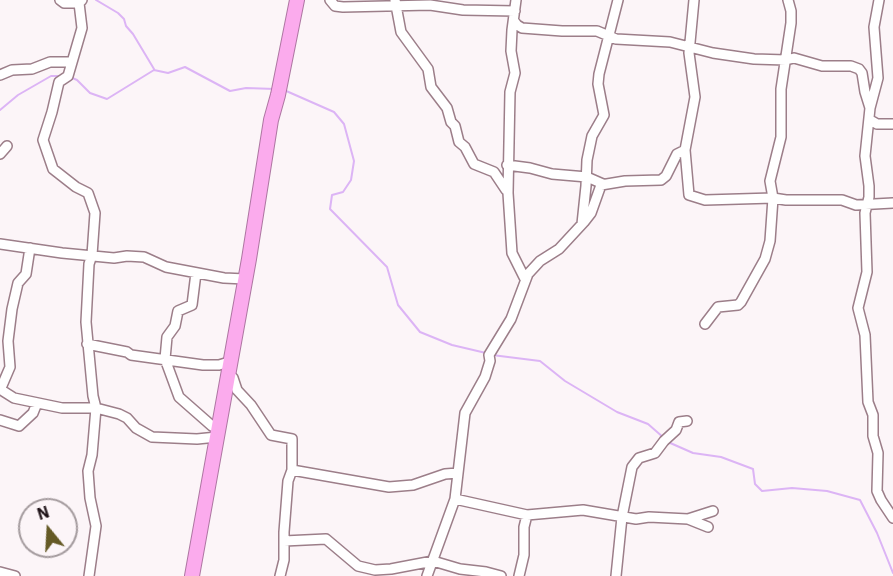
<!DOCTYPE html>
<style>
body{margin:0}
#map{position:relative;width:893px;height:576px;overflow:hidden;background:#fcf5f8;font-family:"IBM Plex Sans",sans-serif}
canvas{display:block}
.north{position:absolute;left:18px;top:498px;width:60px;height:60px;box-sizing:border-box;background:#fcf5f8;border:2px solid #a49b9e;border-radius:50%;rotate:342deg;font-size:16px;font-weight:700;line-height:24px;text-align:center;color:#1f1318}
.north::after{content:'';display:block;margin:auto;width:21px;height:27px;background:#655a26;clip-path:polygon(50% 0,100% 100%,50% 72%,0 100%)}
</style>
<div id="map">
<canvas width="893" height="576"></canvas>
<div class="north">N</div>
</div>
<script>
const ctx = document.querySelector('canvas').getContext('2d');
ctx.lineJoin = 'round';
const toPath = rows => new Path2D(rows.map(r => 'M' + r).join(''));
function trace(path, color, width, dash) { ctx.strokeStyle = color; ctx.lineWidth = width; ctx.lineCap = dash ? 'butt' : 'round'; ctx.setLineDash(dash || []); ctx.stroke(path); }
trace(toPath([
 [96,0,118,13,124,19,126,26,133,34,154,69],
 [70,77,77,80,90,93,107,99,154,70,168,73,185,67,230,91,246,88,275,89],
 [284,90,334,112,344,124,354,161,351,180,343,192,332,195,330,209,387,267,398,305,420,332,452,345,486,353],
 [0,110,18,95,51,76,62,76],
 [492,355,540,361,565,381,617,412,648,424,664,438],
 [668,442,693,453,721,457,753,469,755,484,762,491,792,488,827,491,860,500,877,533,893,573]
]), '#dcb4f5', 2);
const minor = toPath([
 [60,0,64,3,79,3],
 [82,0,79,3,82,28,68,76,59,82,52,112,43,140,53,169,76,187,88,193,95,213,92,255,89,264,86,322,93,396,96,408,92,455,88,471,90,498,96,526,89,576],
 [330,0,335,6,343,7,430,5,463,10,515,11],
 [395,0,401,32,428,69,431,87,447,108,451,122,455,126,459,142,465,147,474,164,494,172,506,190],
 [516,0,512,30,511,51,515,73,510,92,508,193,512,253,525,279],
 [694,0,689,53,695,97,685,150,689,195,705,200,773,198,786,200,842,200,856,205,893,203],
 [879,0,874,27,878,78,870,108,865,156,869,186,869,197,865,213,867,272,858,308,865,335,868,402,873,415,873,436,878,453,877,491,881,500,893,518],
 [514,21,517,25,522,28,562,31,597,31,616,39,670,42,713,53,754,59,786,60,794,58,822,66,851,66,859,69,862,73,865,92,870,108],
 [0,75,12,70,32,69,50,62,72,62],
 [870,120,877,124,893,124],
 [0,154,7,146],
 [507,165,530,168,552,174,587,177,603,184],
 [582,224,586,186,587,160,592,136,604,115,598,84,599,74,618,0],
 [0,244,62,253,114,258,127,256,144,257,166,267,224,278,245,279],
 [30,248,26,274,18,283,12,309,8,341,10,367,1,388,3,391,14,398,62,408,96,408,119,414,127,418,136,428,152,437,197,439,217,437],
 [196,273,192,305,178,311,175,326,167,337,165,359,179,397,212,426,218,429],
 [705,324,718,307,738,305,741,302,765,259,770,241,773,198,770,181,781,137,781,89,791,23,791,11,788,0],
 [87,344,127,352,131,355,203,365,219,365,229,362],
 [228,373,233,378,237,390,251,405,271,435,292,439,292,470],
 [0,420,19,426,33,413,37,403],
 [455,499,527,515,583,510,636,519,649,517,688,519,713,511],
 [688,519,708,527],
 [284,541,326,539,358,566,375,570,391,569,433,561,460,569,486,572,501,576],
 [0,572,15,576],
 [280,576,284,560,284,532,288,481,292,470,389,487,413,485,445,474,458,473],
 [427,576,455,499,465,413,485,377,490,361,489,355,511,319,528,274,540,261,559,249,584,222,591,213,601,185,625,181,661,180,666,176,677,154,685,150],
 [519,576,524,555,524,527,527,515],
 [616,576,622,517,632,467,639,458,655,453,664,441,676,430,679,422,687,421]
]);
const highway = toPath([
 [192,576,249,259,271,120,278,95,297,0]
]);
trace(minor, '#9c7e89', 12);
trace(highway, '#ae76a2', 16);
trace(minor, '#fff', 9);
trace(highway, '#fbabed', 14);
</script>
